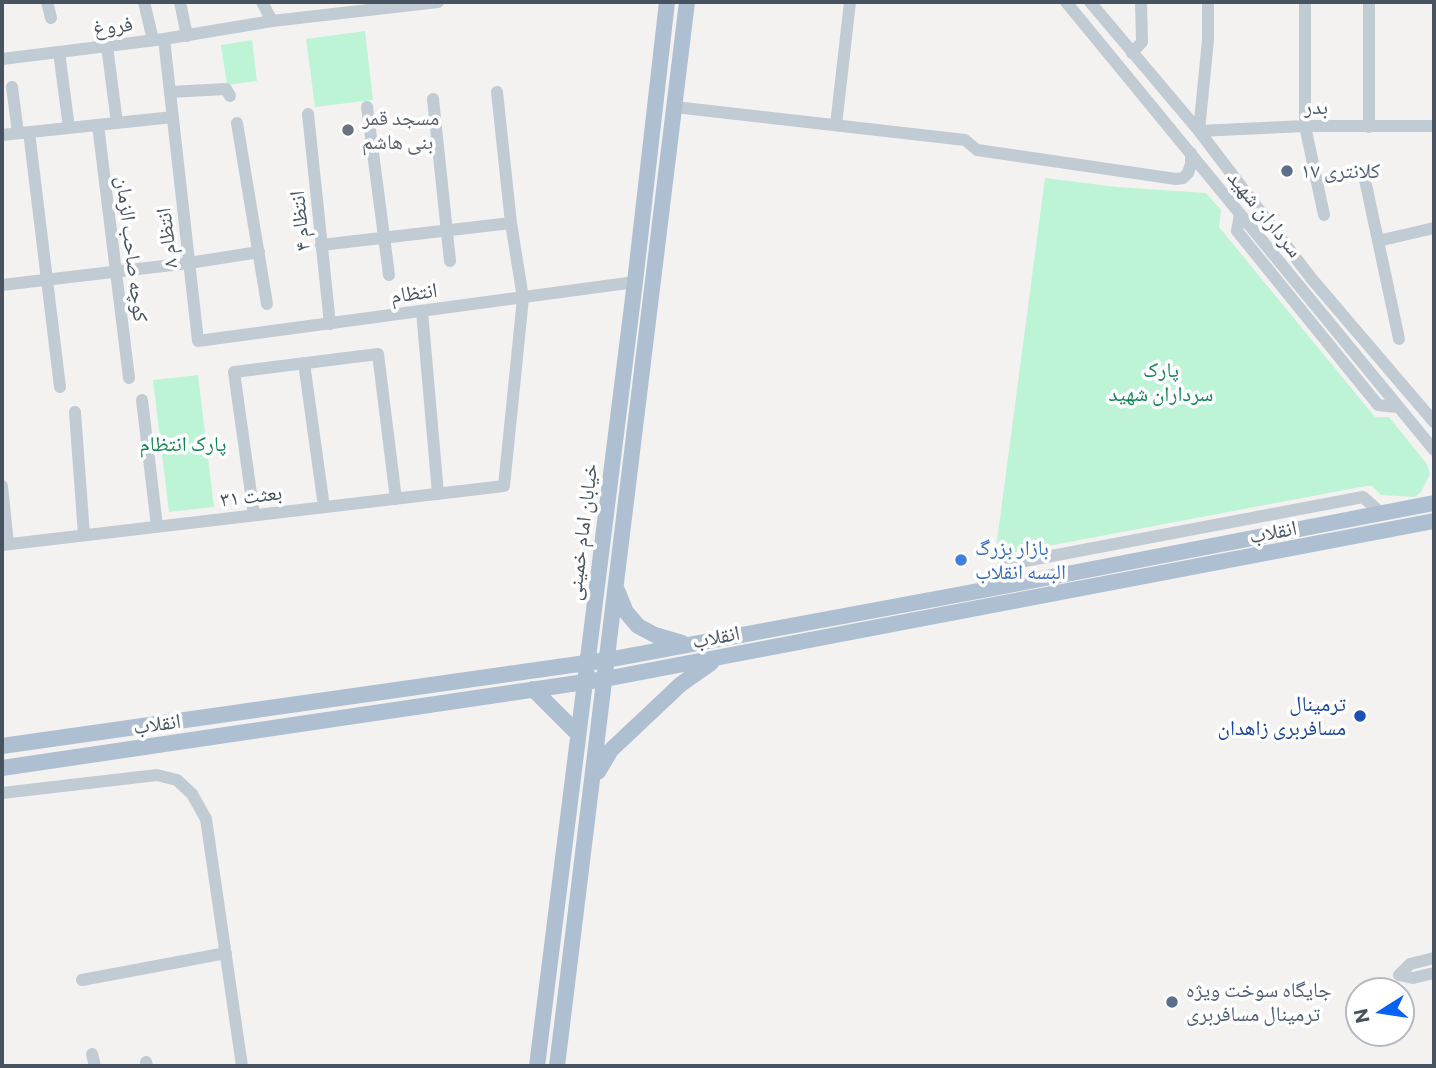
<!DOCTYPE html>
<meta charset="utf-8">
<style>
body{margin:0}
#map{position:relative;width:1436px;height:1068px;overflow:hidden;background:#f4f2f1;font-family:Commissioner,sans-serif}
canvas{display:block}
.frame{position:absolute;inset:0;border:4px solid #475361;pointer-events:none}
.north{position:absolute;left:1345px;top:977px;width:70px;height:70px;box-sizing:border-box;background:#fff;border:2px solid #b5bac0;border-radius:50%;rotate:258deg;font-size:19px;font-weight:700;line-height:28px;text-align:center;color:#475361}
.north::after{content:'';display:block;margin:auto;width:24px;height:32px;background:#0861f7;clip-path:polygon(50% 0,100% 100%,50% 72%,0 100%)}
</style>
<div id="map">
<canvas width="1436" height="1068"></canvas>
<div class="frame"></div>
<div class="north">N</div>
</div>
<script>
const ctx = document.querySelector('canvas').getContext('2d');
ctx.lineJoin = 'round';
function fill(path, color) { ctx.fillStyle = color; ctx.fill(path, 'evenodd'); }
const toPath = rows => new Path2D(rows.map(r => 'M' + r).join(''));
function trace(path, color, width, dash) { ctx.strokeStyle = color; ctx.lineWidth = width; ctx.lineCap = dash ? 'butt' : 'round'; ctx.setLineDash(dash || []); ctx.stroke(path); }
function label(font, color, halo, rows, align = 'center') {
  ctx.font = font + ' Commissioner,"Noto Naskh Arabic",sans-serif'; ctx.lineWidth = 7; ctx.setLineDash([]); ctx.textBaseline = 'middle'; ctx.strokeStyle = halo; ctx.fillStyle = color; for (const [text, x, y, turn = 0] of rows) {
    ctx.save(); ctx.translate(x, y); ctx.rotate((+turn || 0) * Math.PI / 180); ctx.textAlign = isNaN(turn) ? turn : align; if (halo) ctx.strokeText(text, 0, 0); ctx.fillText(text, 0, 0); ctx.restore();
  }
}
fill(toPath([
 [365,31,373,100,315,107,306,39],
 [252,40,257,81,227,85,221,45],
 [1045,178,1117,187,1206,193,1221,210,1219,227,1375,417,1389,417,1427,464,1430,474,1421,492,1415,497,1381,495,1372,486,1366,486,995,556],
 [198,375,214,507,169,512,153,380]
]), '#bdf4d6');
trace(toPath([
 [47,2,51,18],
 [144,2,153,40],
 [180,2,187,36],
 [262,2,272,21],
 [1066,2,1434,450],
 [1090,2,1199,131,1311,278,1434,422],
 [1208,2,1208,40,1199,131,1305,126,1434,126],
 [1305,2,1305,126,1324,215],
 [1369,2,1369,127],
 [164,39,198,341,635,282],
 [107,46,117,123],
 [59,52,69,128],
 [1132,53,1142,42,1141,2],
 [2,59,164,39,272,21,438,2],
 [12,87,18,133],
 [170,92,226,89,230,96],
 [433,99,450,261],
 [367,107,389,275],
 [675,107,965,140,977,150,1176,179,1183,178,1188,173,1191,164,1191,153],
 [308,114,330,324],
 [237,123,267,304],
 [98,125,129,378],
 [836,125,850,2],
 [29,132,60,387],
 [2,135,173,117],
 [1364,175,1399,339],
 [1240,214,1237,231,1378,405,1397,407],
 [1378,241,1434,228],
 [321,245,511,223],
 [2,285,189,263,259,252],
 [422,311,438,494],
 [304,363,324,507],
 [142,400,157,526],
 [75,412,84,535],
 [2,486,8,544],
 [254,515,234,372,378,354,396,499],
 [2,545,504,486,523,298,511,223,497,92],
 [989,589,1004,565,1363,497,1381,513],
 [2,793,157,775,177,780,192,794,206,819,242,1066],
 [1399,975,1410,964,1434,958],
 [1399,975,1413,978,1434,973],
 [82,980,226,953],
 [92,1054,95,1066],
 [146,1062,147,1066]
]), '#c1cbd4', 12);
trace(toPath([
 [617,590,626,612,638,626,655,635,682,643],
 [533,689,578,734],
 [2,746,607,660,989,589,1434,503],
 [2,768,605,679,1434,521],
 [598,772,611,750,681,684,711,663],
 [537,1066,635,282,667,2],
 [557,1066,687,2]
]), '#afbfd2', 16);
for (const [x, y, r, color] of [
 [348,130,7,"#6b7280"],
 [1287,171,7,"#5c6f8a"],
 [961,560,7,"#3f7fe0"],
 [1360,716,7,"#1a4fb4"],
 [1172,1002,7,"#5c6f8a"]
]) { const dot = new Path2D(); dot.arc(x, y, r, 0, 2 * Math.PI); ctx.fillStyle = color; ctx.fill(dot); trace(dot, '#fff', 2.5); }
label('21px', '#475361', '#fff', [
 ["فروغ",113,26,-7],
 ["بدر",1316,107],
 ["سرداران شهید",1265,214,51],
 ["انتظام ۴",300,221,-96],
 ["انتظام ۸",167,238,-97],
 ["کوچه صاحب الزمان",132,249,83],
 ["انتظام",414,293,-8],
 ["بعثت ۳۱",251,496,-7],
 ["خیابان امام خمینی",582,532,-83],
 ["انقلاب",1273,532,-11],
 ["انقلاب",716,637,-11],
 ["انقلاب",157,724,-8]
]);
label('21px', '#5b616d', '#fff', [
 ["مسجد قمر",362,118],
 ["بنی هاشم",362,142]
], 'left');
label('21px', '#4e5e75', '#fff', [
 ["کلانتری ۱۷",1301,171],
 ["جایگاه سوخت ویژه",1186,990],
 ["ترمینال مسافربری",1186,1014]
], 'left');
label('21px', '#0e8652', '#fff', [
 ["پارک",1161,370],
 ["سرداران شهید",1161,394],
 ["پارک انتظام",183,444]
]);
label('21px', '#366cbe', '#fff', [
 ["بازار بزرگ",975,548],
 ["البسه انقلاب",975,572]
], 'left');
label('21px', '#164399', '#fff', [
 ["ترمینال",1346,704],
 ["مسافربری زاهدان",1346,728]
], 'right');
</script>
